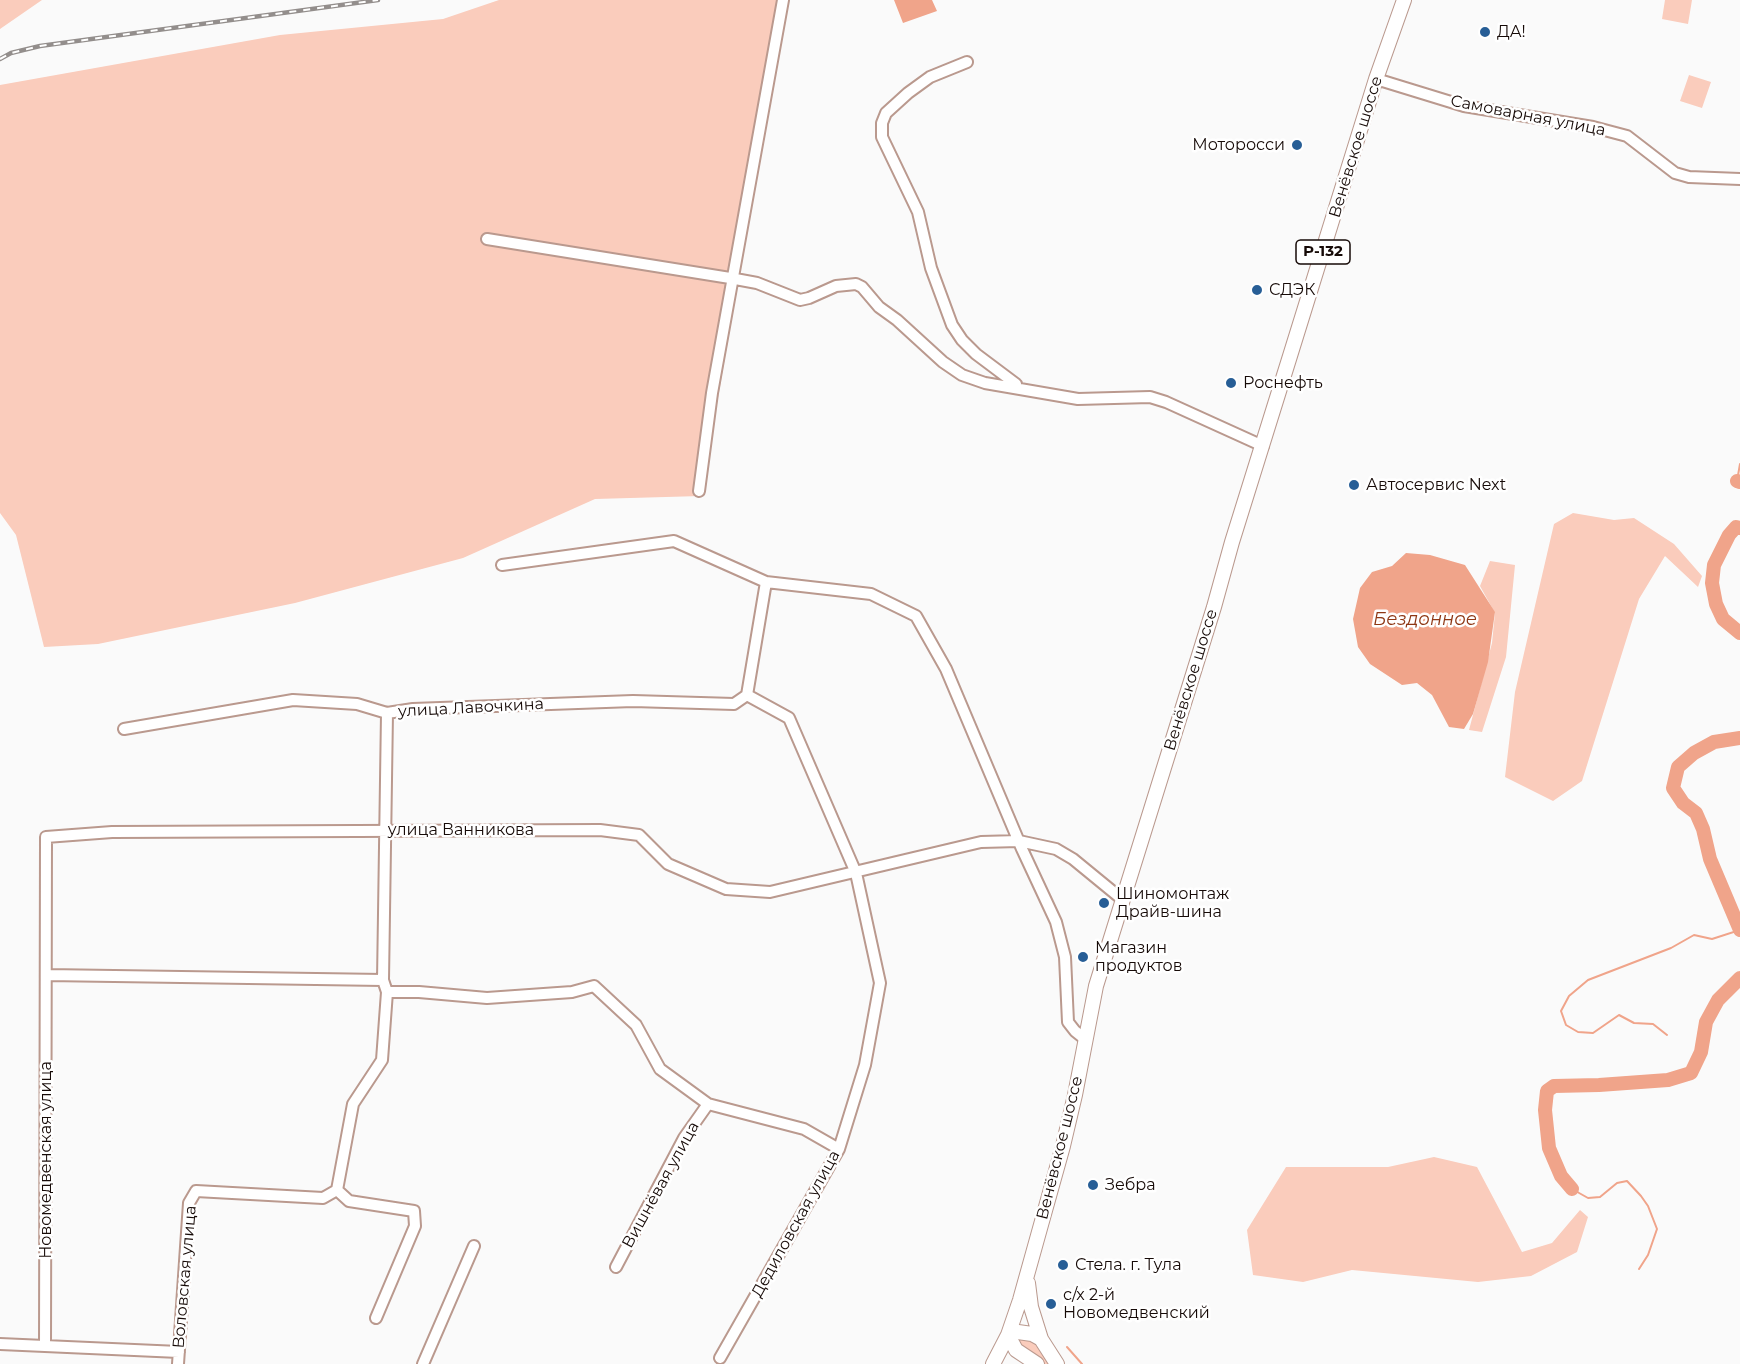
<!DOCTYPE html>
<meta charset="utf-8">
<style>
body{margin:0}
canvas{display:block;background:#fafafa}
</style>
<canvas width="1740" height="1364"></canvas>
<script>
const ctx = document.querySelector('canvas').getContext('2d');
ctx.lineJoin = 'round';
function fill(path, color) { ctx.fillStyle = color; ctx.fill(path, 'evenodd'); }
const toPath = rows => new Path2D(rows.map(r => 'M' + r).join(''));
function trace(path, color, width, dash) { ctx.strokeStyle = color; ctx.lineWidth = width; ctx.lineCap = dash ? 'butt' : 'round'; ctx.setLineDash(dash || []); ctx.stroke(path); }
function label(font, color, halo, rows, align = 'center') {
  ctx.font = font + ' Montserrat,sans-serif'; ctx.lineWidth = 5; ctx.setLineDash([]); ctx.textBaseline = 'middle'; ctx.strokeStyle = halo; ctx.fillStyle = color; for (const [text, x, y, turn = 0] of rows) {
    ctx.save(); ctx.translate(x, y); ctx.rotate((+turn || 0) * Math.PI / 180); ctx.textAlign = isNaN(turn) ? turn : align; if (halo) ctx.strokeText(text, 0, 0); ctx.fillText(text, 0, 0); ctx.restore();
  }
}
fill(toPath([
 [0,0,42,0,0,29],
 [499,0,787,0,701,496,595,499,463,558,295,603,98,644,44,647,16,535,0,513,0,85,280,35,443,19],
 [1665,0,1692,0,1688,24,1662,19],
 [1689,75,1711,82,1702,108,1680,101],
 [1573,513,1614,520,1634,518,1674,544,1702,576,1698,587,1665,556,1639,599,1582,781,1553,801,1505,777,1515,692,1554,524],
 [1490,561,1515,565,1506,657,1482,732,1469,730,1492,643,1495,613,1480,586],
 [1434,1157,1477,1167,1522,1252,1552,1243,1580,1210,1588,1217,1577,1252,1531,1276,1478,1282,1352,1270,1303,1282,1253,1275,1247,1230,1286,1167,1388,1167],
 [1015,1337,1034,1341,1049,1364,1044,1364,1035,1358,1017,1342]
]), '#faccbc');
fill(toPath([
 [894,0,932,0,937,11,903,23],
 [1406,553,1430,555,1465,565,1495,612,1488,662,1473,714,1464,729,1449,727,1432,695,1417,683,1402,685,1370,664,1358,647,1353,619,1360,588,1372,572,1392,566]
]), '#f0a48a');
trace(toPath([
 [1737,481,1740,464],
 [1667,1035,1653,1024,1634,1023,1619,1015,1593,1033,1578,1032,1566,1025,1561,1011,1569,996,1588,980,1671,948,1694,935,1712,939,1740,930],
 [1572,1189,1588,1198,1600,1197,1617,1183,1627,1181,1641,1196,1648,1206,1657,1229,1648,1255,1639,1269],
 [1067,1347,1082,1364]
]), '#f0a48a', 2);
trace(toPath([
 [1737,481,1740,482],
 [1740,528,1736,527,1729,535,1714,565,1712,583,1716,604,1723,619,1740,633],
 [1740,738,1714,742,1694,753,1678,767,1673,788,1683,803,1696,813,1703,829,1710,859,1740,930],
 [1572,1189,1561,1176,1549,1148,1545,1110,1547,1091,1554,1086,1599,1085,1668,1080,1691,1073,1701,1052,1706,1022,1718,1000,1740,978]
]), '#f0a48a', 14);
const minor = toPath([
 [967,62,930,77,908,93,886,113,882,123,882,137,918,212,931,268,952,325,962,340,976,354,1016,384],
 [1376,79,1464,106,1593,127,1627,136,1675,173,1689,177,1740,179],
 [487,239,730,278,757,283,800,300,809,298,836,286,856,284,862,287,879,307,897,320,943,362,962,375,985,383,1078,399,1150,397,1166,402,1263,446],
 [699,491,712,393,783,0],
 [502,565,674,541,766,582],
 [747,695,766,582,871,594,916,616,946,669,1022,849,1056,922,1065,957,1068,1022,1075,1031,1085,1039],
 [124,729,293,700,357,704,387,713,413,709,633,701,734,704,747,695],
 [47,975,383,980],
 [387,992,419,992,487,998,572,992,594,986,636,1025,660,1069,708,1104,804,1129,839,1149],
 [337,1190,349,1201,414,1211,415,1226,376,1318],
 [616,1267,684,1138,708,1104],
 [0,1344,179,1352],
 [45,1346,46,837,112,832,600,830,639,835,668,864,726,889,770,892,981,842,1019,841,1056,849,1073,859,1123,900],
 [720,1358,839,1149,865,1065,880,983,856,873,789,718,747,695],
 [178,1364,189,1203,196,1191,323,1198,337,1190,353,1104,382,1060,387,992,383,980,387,713],
 [423,1364,474,1246]
]);
const major = toPath([
 [1028,1283,1031,1307,1041,1339,1057,1364],
 [1008,1335,1016,1350,1037,1364],
 [1008,1335,1018,1332,1032,1334,1041,1339],
 [993,1364,1008,1335,1020,1300,1063,1146,1075,1095,1096,986,1214,607,1232,542,1290,356,1376,79,1404,0]
]);
trace(minor, '#ba998e', 14);
trace(major, '#ba998e', 16);
trace(minor, '#fff', 10);
trace(major, '#fff', 14);
const rail = toPath([
 [0,59,11,53,40,46,378,0]
]);
trace(rail, '#938e8c', 4.5);
trace(rail, '#fff', 2, [7]);
for (const [x, y, r, color] of [
 [1485,32,6,"#275e96"],
 [1297,145,6,"#275e96"],
 [1257,290,6,"#275e96"],
 [1231,383,6,"#275e96"],
 [1354,485,6,"#275e96"],
 [1104,903,6,"#275e96"],
 [1083,957,6,"#275e96"],
 [1093,1185,6,"#275e96"],
 [1063,1265,6,"#275e96"],
 [1051,1304,6,"#275e96"]
]) { const dot = new Path2D(); dot.arc(x, y, r, 0, 2 * Math.PI); ctx.fillStyle = color; ctx.fill(dot); trace(dot, '#fff', 2); }
for (const [x, y, w] of [
 [1323,252,54]
]) { const box = new Path2D(); box.roundRect(x - w / 2, y - 12, w, 24, 4.5); ctx.fillStyle = '#fff'; ctx.fill(box); trace(box, '#160a07', 1.5); }
label('bold 15px', '#160a07', null, [
 ["Р-132",1323,252]
]);
label('16px', '#160a07', '#fff', [
 ["ДА!",1497,32],
 ["Моторосси",1285,145,"right"],
 ["СДЭК",1269,290],
 ["Роснефть",1243,383],
 ["Автосервис Next",1366,485],
 ["Шиномонтаж",1116,894],
 ["Драйв-шина",1116,912],
 ["Магазин",1095,948],
 ["продуктов",1095,966],
 ["Зебра",1105,1185],
 ["Стела. г. Тула",1075,1265],
 ["с/х 2-й",1063,1295],
 ["Новомедвенский",1063,1313]
], 'left');
label('16px', '#160a07', '#fff', [
 ["Самоварная улица",1528,116,11],
 ["Венёвское шоссе",1356,147,-73],
 ["Венёвское шоссе",1191,680,-73],
 ["улица Лавочкина",471,708,-3],
 ["улица Ванникова",461,830],
 ["Венёвское шоссе",1060,1148,-76],
 ["Новомедвенская улица",46,1160,-90],
 ["Вишнёвая улица",661,1185,-61],
 ["Дедиловская улица",796,1224,-61],
 ["Воловская улица",185,1277,-85]
]);
label('italic 18px', '#8e3714', '#fff', [
 ["Бездонное",1425,620]
]);
</script>
